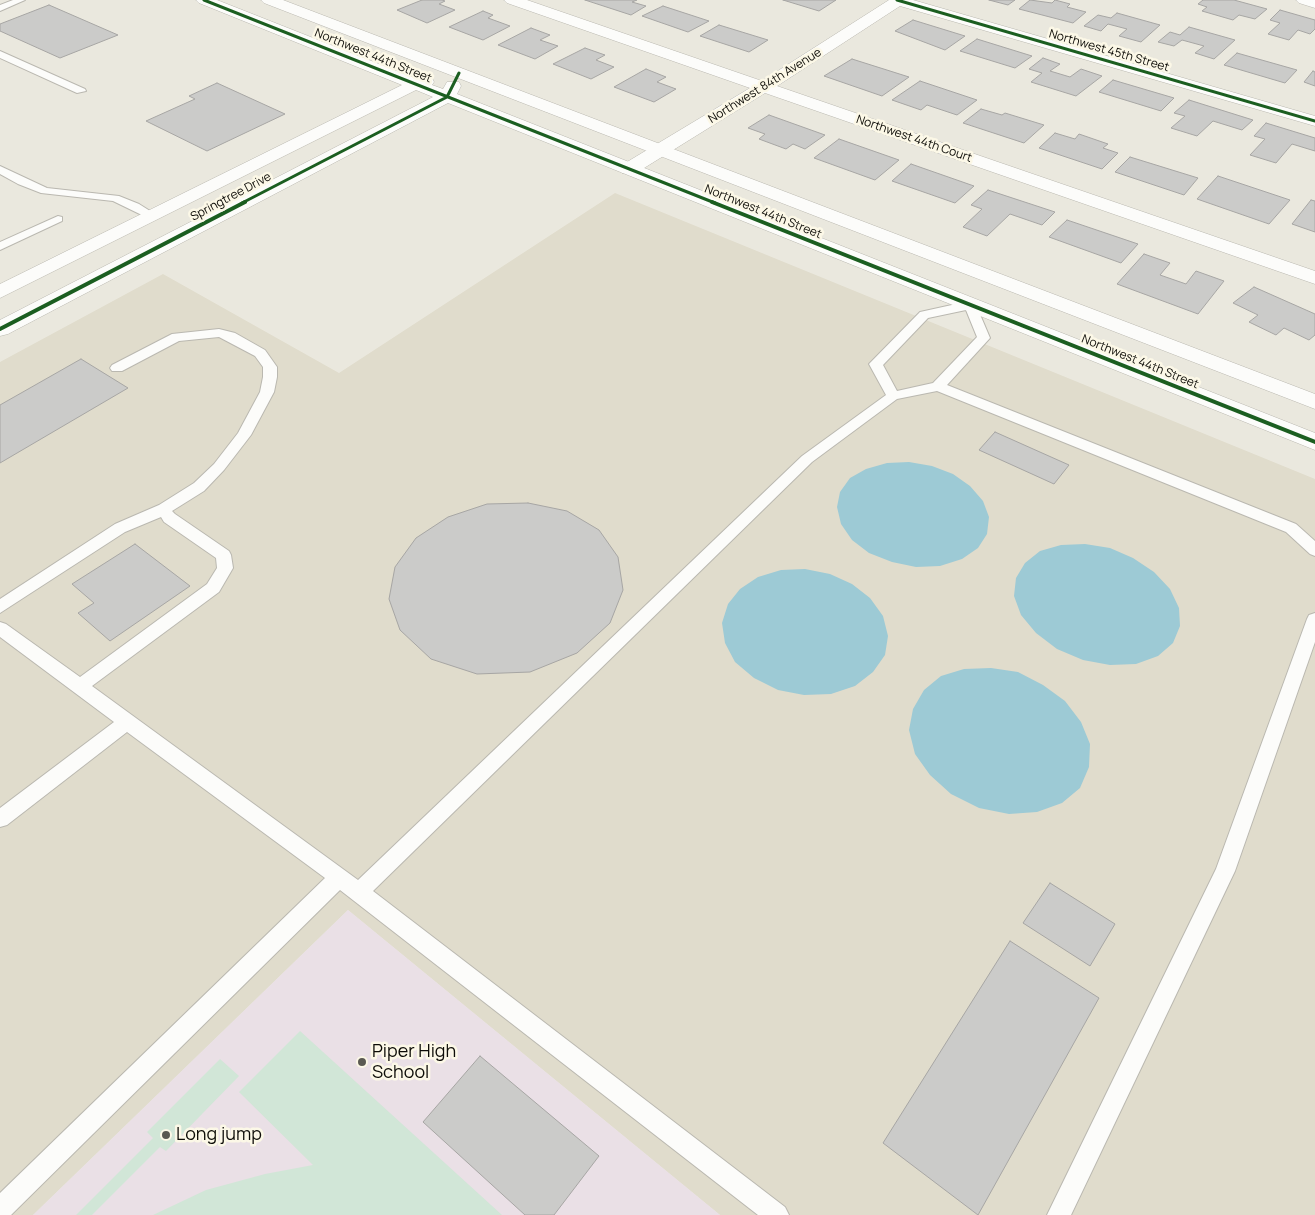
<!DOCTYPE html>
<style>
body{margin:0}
canvas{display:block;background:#eae8de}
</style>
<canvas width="1315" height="1215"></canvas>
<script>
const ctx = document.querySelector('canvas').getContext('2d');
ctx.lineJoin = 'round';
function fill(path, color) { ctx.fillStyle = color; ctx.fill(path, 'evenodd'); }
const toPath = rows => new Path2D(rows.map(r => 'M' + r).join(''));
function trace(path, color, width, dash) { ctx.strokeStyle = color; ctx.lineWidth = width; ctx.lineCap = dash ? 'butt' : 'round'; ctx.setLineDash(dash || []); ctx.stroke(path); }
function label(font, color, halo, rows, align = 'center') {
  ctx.font = font + ' Manrope,sans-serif'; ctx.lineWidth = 5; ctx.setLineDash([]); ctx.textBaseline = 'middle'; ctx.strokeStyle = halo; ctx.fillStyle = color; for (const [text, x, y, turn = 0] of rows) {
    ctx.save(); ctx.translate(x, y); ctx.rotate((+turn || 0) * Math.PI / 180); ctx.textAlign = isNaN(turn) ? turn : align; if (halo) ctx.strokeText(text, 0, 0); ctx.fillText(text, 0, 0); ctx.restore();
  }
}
fill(toPath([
 [615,193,1315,479,1315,1215,720,1215,348,910,33,1215,0,1215,0,362,163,274,339,373]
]), '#e0dccc');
fill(toPath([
 [348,910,720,1215,33,1215]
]), '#eae0e6');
fill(toPath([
 [300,1031,502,1215,153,1215,206,1190,265,1174,313,1165,239,1092],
 [220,1059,239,1076,166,1151,160,1147,92,1215,76,1215,153,1138,147,1132]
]), '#d1e6d7');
fill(toPath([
 [909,462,932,466,953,474,970,486,983,501,989,517,987,534,978,548,962,559,940,566,916,567,892,562,869,553,852,540,841,524,837,507,840,492,850,478,866,469,887,463],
 [1085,544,1110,548,1133,558,1154,572,1170,589,1179,608,1180,626,1173,643,1158,656,1136,664,1110,665,1083,660,1057,649,1036,633,1021,615,1014,596,1016,578,1025,563,1040,551,1061,545],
 [805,569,830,574,852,584,870,598,883,616,888,636,885,655,873,672,855,686,831,694,804,695,778,690,754,678,735,662,725,643,722,623,728,604,740,589,758,577,781,570],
 [991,668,1018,672,1043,685,1065,701,1081,722,1090,744,1089,767,1080,788,1062,803,1037,812,1009,814,979,808,951,794,930,775,915,754,909,730,913,709,924,690,941,676,964,669]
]), '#9dcad5');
const building = toPath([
 [422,0,442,0,445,1,439,4,455,10,427,23,397,10,422,0],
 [585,0,637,0,632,2,646,6,631,15,585,0],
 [783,0,836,0,819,11,783,0],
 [989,0,1015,0,1008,5,989,0],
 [1030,0,1052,3,1055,0,1070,4,1067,7,1086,12,1073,23,1019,9,1030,0],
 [1203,0,1234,0,1267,9,1255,19,1239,15,1233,20,1202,11,1207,7,1198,4,1203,0],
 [49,5,118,35,60,58,0,31,0,24,49,5],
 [663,6,709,21,688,32,642,16,663,6],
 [1280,10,1315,20,1315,29,1310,34,1298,30,1289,40,1268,34,1280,23,1270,20,1280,10],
 [483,11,493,15,488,18,510,26,483,40,449,27,483,11],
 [1117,13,1160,25,1141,42,1119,36,1127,29,1108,24,1101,31,1084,26,1098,15,1111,18,1117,13],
 [913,20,965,36,945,50,895,31,913,20],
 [719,25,768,40,749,52,700,36,719,25],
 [1189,27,1235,40,1214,59,1195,53,1204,46,1182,40,1174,46,1158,42,1170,32,1180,35,1189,27],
 [531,28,550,35,540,40,558,46,535,59,498,45,531,28],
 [977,39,1032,56,1015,68,960,51,977,39],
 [585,48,605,55,596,60,614,67,591,79,553,64,585,48],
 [1237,53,1297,70,1285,83,1224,65,1237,53],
 [1043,58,1060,64,1050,71,1070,77,1081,69,1102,76,1076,96,1031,82,1042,73,1029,69,1043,58],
 [852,59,909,77,882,96,824,76,852,59],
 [646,69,666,77,657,82,676,89,654,102,614,87,646,69],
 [1313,71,1315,72,1315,86,1304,82,1313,71],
 [1113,80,1174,98,1161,111,1099,92,1113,80],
 [920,81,977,100,957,115,927,105,921,110,892,100,920,81],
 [217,83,285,114,207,151,146,121,195,99,189,96,217,83],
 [1189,100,1253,120,1242,130,1213,121,1197,136,1171,128,1185,116,1174,113,1189,100],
 [981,109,1002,115,1005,113,1044,125,1024,143,963,123,981,109],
 [769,115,825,135,805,149,793,144,786,149,759,139,765,134,748,128,769,115],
 [1266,123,1315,138,1315,151,1292,144,1276,163,1250,155,1265,139,1254,136,1266,123],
 [1055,133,1075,139,1079,134,1108,144,1103,148,1118,153,1102,169,1039,148,1055,133],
 [839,139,899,160,875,180,814,158,839,139],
 [1130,157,1198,178,1184,195,1115,172,1130,157],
 [911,164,974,186,955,203,892,181,911,164],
 [1218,176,1290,200,1269,224,1197,199,1218,176],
 [988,190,1055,212,1042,225,1010,214,987,236,963,227,982,209,971,205,988,190],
 [1311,200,1315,201,1315,232,1292,224,1311,200],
 [1067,220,1138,244,1121,263,1049,237,1067,220],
 [1144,254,1170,263,1160,275,1186,284,1196,271,1224,281,1198,314,1117,284,1144,254],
 [1254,287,1315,314,1315,335,1309,340,1284,328,1276,335,1249,322,1258,315,1233,303,1254,287],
 [81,359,128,388,0,463,0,405,81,359],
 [995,432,1069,465,1054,484,979,450,995,432],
 [528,503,567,511,599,530,618,557,623,590,610,623,577,653,530,672,477,674,431,659,400,630,389,599,395,567,416,538,448,517,487,504,528,503],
 [135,544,190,586,110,641,78,613,94,603,72,584,135,544],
 [1050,883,1115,924,1090,966,1023,923,1050,883],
 [1010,941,1099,998,978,1215,883,1143,1010,941],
 [480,1056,599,1156,554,1215,525,1215,423,1122,480,1056]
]);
fill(building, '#cbcbc9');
trace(building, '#a7a6a4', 1);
const lane = toPath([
 [13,0,25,0,0,11,0,5,13,0],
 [0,51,85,89,86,91,77,93,0,58,0,51],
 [0,166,47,188,119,196,139,204,158,216,152,219,148,218,113,201,41,193,18,184,0,174,0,166],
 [58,216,62,217,62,221,0,250,0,242,58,216],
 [970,301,976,305,990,338,947,385,1296,524,1315,541,1315,556,1310,554,1286,532,937,391,897,399,812,462,373,891,785,1207,789,1215,758,1215,340,890,11,1215,0,1215,0,1193,325,878,127,732,7,825,0,827,0,808,114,722,0,637,0,622,6,624,80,677,207,584,217,568,216,558,164,522,161,517,125,532,0,613,0,599,115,524,159,505,194,483,214,464,238,433,260,392,263,377,263,367,255,356,219,337,179,341,122,371,112,371,110,368,112,365,172,334,219,329,235,333,265,350,277,367,277,377,274,392,251,435,224,470,204,491,172,511,175,514,229,551,231,555,233,568,219,592,92,686,358,880,802,456,886,395,869,364,920,312,970,301],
 [966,310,977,337,933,383,897,391,883,365,928,318,966,310],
 [1315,613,1315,642,1235,871,1071,1215,1047,1215,1216,869,1307,619,1309,615,1315,613]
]);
const street = toPath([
 [504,0,527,0,762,81,889,0,913,0,1315,116,1315,126,900,6,777,86,1315,271,1315,284,765,93,636,173,622,173,620,169,622,165,750,88,507,3,504,0],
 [1296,0,1315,0,1315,8,1299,3,1296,0]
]);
const secondary = toPath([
 [196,0,217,0,417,79,432,78,434,82,432,85,443,89,447,82,459,82,461,86,457,94,1315,433,1315,450,448,103,8,334,0,336,0,320,433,97,416,90,0,298,0,284,402,85,199,3,196,0],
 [261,0,283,0,1315,394,1315,409,264,3,261,0]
]);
trace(lane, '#bab8b0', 2);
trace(street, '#bab8b0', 1);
trace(secondary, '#bab8b0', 1);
fill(lane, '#fcfcfa');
fill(street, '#fcfcfa');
fill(secondary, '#fcfcfa');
trace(toPath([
 [204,0,715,203],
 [897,0,1315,121],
 [242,203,447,97,459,73]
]), '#1b5e20', 3);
trace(toPath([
 [712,202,1315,442],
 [0,329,245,202]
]), '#1b5e20', 4);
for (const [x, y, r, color] of [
 [362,1062,5,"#5a5952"],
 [166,1135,5,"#5a5952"]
]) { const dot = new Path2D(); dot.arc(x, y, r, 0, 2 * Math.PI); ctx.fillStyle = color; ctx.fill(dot); trace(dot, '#fcf8e7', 2); }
label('12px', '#0d0c07', '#fcf8e7', [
 ["Northwest 45th Street",1109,51,16],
 ["Northwest 44th Street",373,56,22],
 ["Northwest 84th Avenue",765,86,-32],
 ["Northwest 44th Court",914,139,19],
 ["Springtree Drive",231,197,-28],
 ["Northwest 44th Street",763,212,22],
 ["Northwest 44th Street",1140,362,22]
]);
label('18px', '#0d0c07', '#fcf8e7', [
 ["Piper High",372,1052],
 ["School",372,1073],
 ["Long jump",176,1135]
], 'left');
</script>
